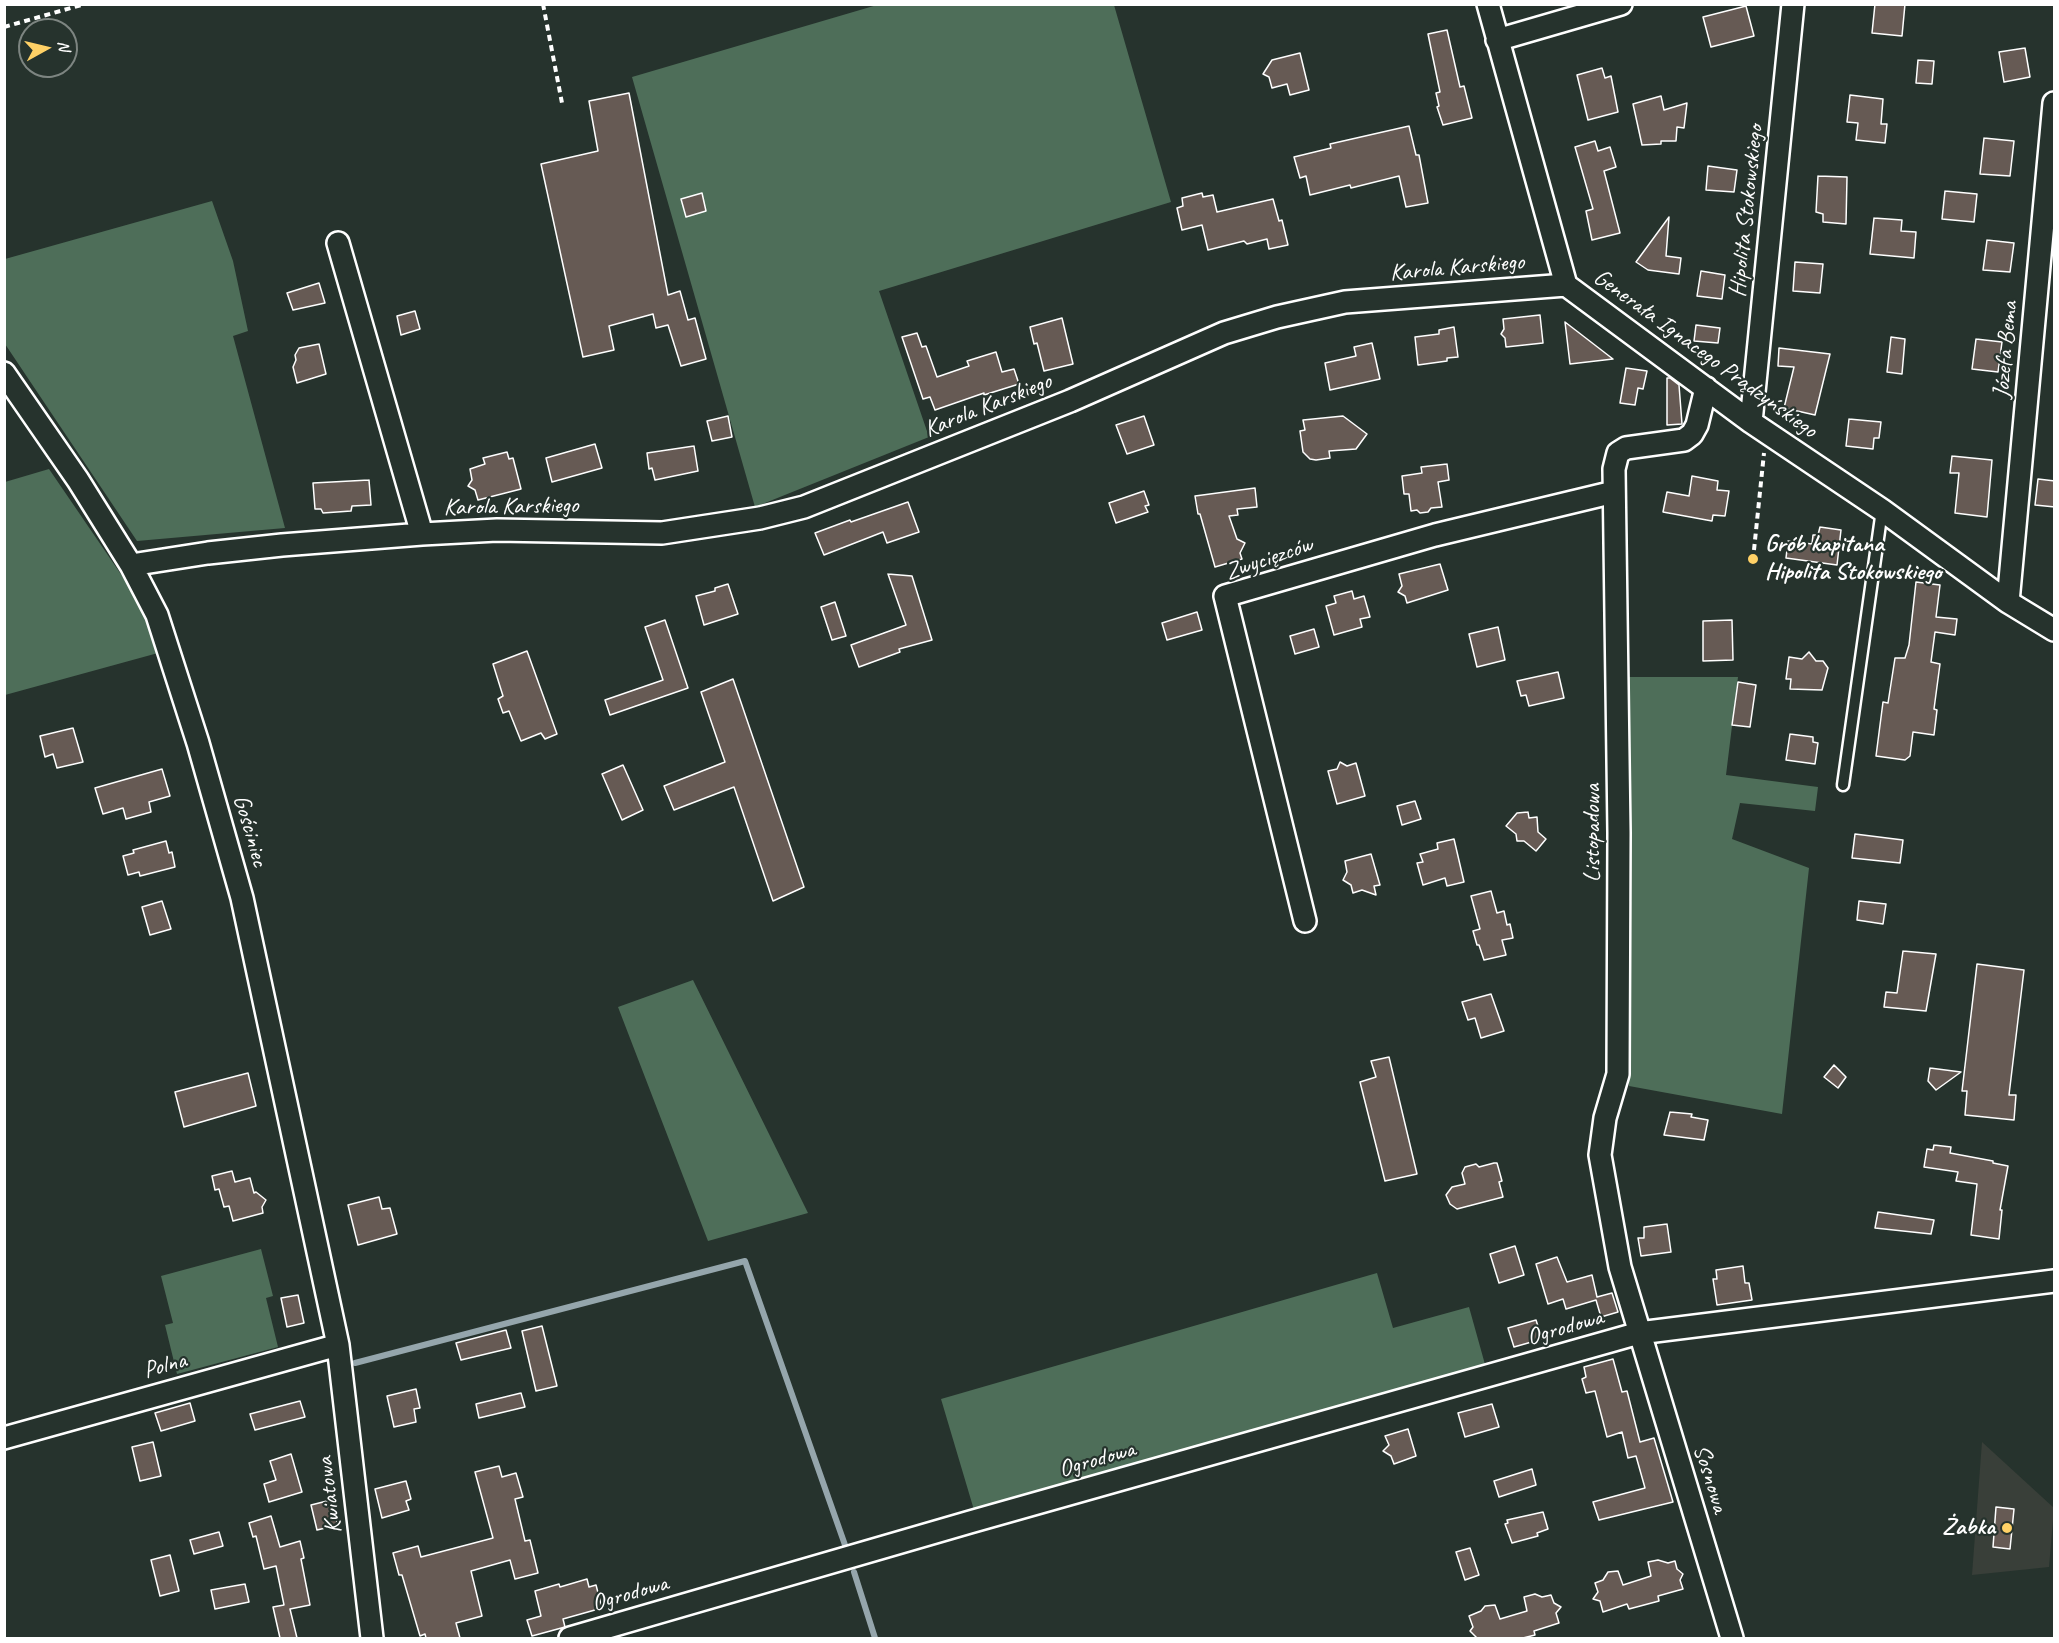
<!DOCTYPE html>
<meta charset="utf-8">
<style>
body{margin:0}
#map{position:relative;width:2059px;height:1643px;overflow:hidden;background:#26332d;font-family:Caveat,sans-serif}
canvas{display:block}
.frame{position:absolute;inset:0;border:6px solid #fff;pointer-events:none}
.north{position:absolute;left:18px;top:18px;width:60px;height:60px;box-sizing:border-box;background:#26332d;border:2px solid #7d8581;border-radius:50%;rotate:82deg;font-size:16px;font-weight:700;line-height:24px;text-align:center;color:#fff}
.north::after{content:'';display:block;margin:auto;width:21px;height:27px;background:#ffd166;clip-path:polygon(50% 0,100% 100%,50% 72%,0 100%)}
</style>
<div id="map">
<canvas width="2059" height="1643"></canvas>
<div class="frame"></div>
<div class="north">N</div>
</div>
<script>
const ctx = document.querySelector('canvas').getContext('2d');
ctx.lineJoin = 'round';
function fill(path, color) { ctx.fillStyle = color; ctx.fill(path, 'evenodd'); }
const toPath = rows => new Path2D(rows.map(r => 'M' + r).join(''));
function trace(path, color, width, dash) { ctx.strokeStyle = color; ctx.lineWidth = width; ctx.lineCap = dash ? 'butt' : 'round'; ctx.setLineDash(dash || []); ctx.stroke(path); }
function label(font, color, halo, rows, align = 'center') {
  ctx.font = font + ' Caveat,sans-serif'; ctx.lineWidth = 4.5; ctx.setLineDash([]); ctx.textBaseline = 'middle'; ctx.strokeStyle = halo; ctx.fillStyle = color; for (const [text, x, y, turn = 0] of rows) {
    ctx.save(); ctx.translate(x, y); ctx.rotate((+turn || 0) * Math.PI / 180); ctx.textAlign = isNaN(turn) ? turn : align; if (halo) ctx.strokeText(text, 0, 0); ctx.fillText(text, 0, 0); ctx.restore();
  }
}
fill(toPath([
 [1982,1442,2054,1508,2049,1567,1972,1575]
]), '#393f39');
fill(toPath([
 [877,5,1114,5,1171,202,879,291,929,437,755,507,632,77],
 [212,201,233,261,248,331,233,336,285,528,137,541,5,344,5,259],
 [49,469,144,608,158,653,5,695,5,482],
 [1624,677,1738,677,1726,775,1818,787,1815,811,1740,803,1732,839,1809,868,1782,1114,1629,1086],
 [693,980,808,1213,708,1241,618,1007],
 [261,1249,273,1296,266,1298,278,1347,177,1374,165,1325,173,1323,161,1276],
 [1377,1273,1393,1328,1469,1307,1486,1368,974,1510,941,1399]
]), '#4e6e59');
trace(toPath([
 [355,1363,745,1261,845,1545],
 [854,1572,875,1638]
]), '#95a6ac', 6);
const building = toPath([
 [1875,4,1905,4,1902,36,1872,33,1875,4],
 [1746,6,1754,36,1711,47,1703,17,1746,6],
 [1447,30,1460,87,1464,86,1472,118,1443,125,1437,107,1439,106,1436,93,1440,92,1428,34,1447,30],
 [2025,48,2030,77,2004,82,1999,52,2025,48],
 [1300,53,1309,90,1290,95,1287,84,1272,88,1269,77,1263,74,1272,60,1300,53],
 [1918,60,1934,61,1932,84,1916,83,1918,60],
 [1602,68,1605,78,1611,76,1618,112,1588,120,1577,75,1602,68],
 [629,93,668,295,680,291,688,320,695,318,706,359,681,366,668,325,656,328,653,314,609,326,614,350,583,357,541,164,598,151,589,101,629,93],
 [1850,95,1883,99,1881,124,1887,124,1885,143,1856,140,1858,123,1847,122,1850,95],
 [1661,96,1664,110,1687,103,1684,128,1677,127,1676,141,1661,141,1661,144,1642,145,1633,104,1661,96],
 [1409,126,1416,155,1419,155,1428,203,1406,207,1399,176,1351,188,1350,185,1310,195,1306,176,1300,178,1294,157,1331,148,1330,144,1409,126],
 [1984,138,2014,141,2010,176,1980,174,1984,138],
 [1595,141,1598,151,1610,147,1616,167,1604,171,1620,233,1592,240,1586,211,1593,209,1575,147,1595,141],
 [1708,166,1737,170,1734,192,1706,190,1708,166],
 [1818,176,1847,177,1846,224,1823,222,1823,214,1816,212,1818,176],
 [1945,191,1977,194,1974,222,1942,219,1945,191],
 [702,193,706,211,686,217,681,199,702,193],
 [1202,193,1203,197,1213,195,1217,212,1273,199,1279,221,1282,220,1288,245,1269,249,1267,239,1247,244,1244,241,1208,250,1202,225,1182,230,1177,208,1183,206,1182,198,1202,193],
 [1669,217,1666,256,1681,258,1679,274,1648,270,1636,262,1669,217],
 [1874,218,1902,220,1901,231,1916,232,1914,258,1870,254,1874,218],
 [1987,240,2014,243,2010,272,1983,270,1987,240],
 [1795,262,1823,264,1820,293,1793,291,1795,262],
 [1701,271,1725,275,1722,299,1697,296,1701,271],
 [319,283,325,303,293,310,287,293,319,283],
 [415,311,420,329,401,335,397,316,415,311],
 [1540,315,1543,343,1506,347,1505,338,1501,334,1504,329,1503,319,1540,315],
 [1062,318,1073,364,1044,371,1037,343,1034,344,1030,327,1062,318],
 [1565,322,1613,359,1570,364,1565,322],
 [1696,325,1720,328,1718,343,1694,341,1696,325],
 [1454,327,1458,357,1447,358,1447,361,1418,365,1415,337,1439,334,1439,330,1454,327],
 [917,333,922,347,926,346,937,377,969,366,967,361,996,352,1002,372,1014,369,1019,384,984,395,984,393,935,410,930,397,923,399,902,337,917,333],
 [1891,337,1905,339,1902,374,1887,372,1891,337],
 [1976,339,2002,342,1998,372,1972,369,1976,339],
 [1372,343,1380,379,1330,390,1325,363,1356,356,1354,347,1372,343],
 [319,344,326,374,297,383,293,367,296,360,295,355,299,348,319,344],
 [1779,348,1830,354,1815,415,1784,408,1794,367,1778,366,1779,348],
 [1626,368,1647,371,1643,389,1638,388,1635,405,1620,403,1626,368],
 [1667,378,1670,378,1679,385,1682,424,1667,425,1667,378],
 [728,416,732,437,712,441,707,421,728,416],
 [1144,416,1154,445,1127,454,1116,425,1144,416],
 [1343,416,1367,434,1356,449,1329,451,1330,458,1316,460,1310,459,1303,452,1300,431,1305,430,1303,420,1343,416],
 [1849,419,1881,422,1879,438,1874,438,1873,449,1846,446,1849,419],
 [595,444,602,468,552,482,546,458,595,444],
 [694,446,698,471,655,480,652,468,649,469,647,453,694,446],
 [507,452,509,459,513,458,521,489,478,500,475,490,468,486,472,480,470,469,485,464,483,458,507,452],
 [1952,456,1992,460,1987,517,1955,513,1959,473,1950,473,1952,456],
 [1447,464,1449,480,1438,482,1442,507,1431,508,1428,512,1420,513,1417,510,1411,511,1409,494,1404,494,1402,476,1422,473,1421,467,1447,464],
 [1692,476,1718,481,1717,490,1729,491,1725,516,1713,515,1712,521,1663,512,1667,492,1689,496,1692,476],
 [2038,479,2055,481,2055,507,2035,505,2038,479],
 [369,480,371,505,352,506,351,511,323,513,321,509,315,509,313,483,369,480],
 [1255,488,1257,507,1237,509,1238,515,1229,516,1237,539,1245,543,1240,553,1242,559,1215,567,1200,514,1198,514,1195,496,1255,488],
 [1144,491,1149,505,1145,506,1148,512,1116,523,1109,503,1144,491],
 [908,502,919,532,887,543,883,532,824,555,815,533,850,520,851,522,908,502],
 [1820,527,1841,530,1837,565,1786,558,1788,541,1812,544,1813,535,1818,535,1820,527],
 [1440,564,1448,590,1407,603,1405,596,1398,592,1402,586,1399,574,1440,564],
 [888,574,912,576,932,640,899,649,900,652,859,667,851,645,906,625,888,574],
 [1916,582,1940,585,1936,617,1957,619,1955,635,1935,632,1931,662,1940,664,1934,709,1937,710,1934,735,1913,732,1910,756,1905,760,1876,756,1883,702,1888,703,1895,658,1905,658,1909,645,1916,582],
 [728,584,738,614,704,625,696,596,715,591,715,588,728,584],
 [1352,591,1354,599,1364,596,1370,617,1360,619,1362,627,1334,635,1326,606,1336,603,1334,596,1352,591],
 [835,602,846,636,832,640,821,607,835,602],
 [1197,612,1202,630,1167,640,1162,623,1197,612],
 [665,620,688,688,610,715,605,700,663,680,645,627,665,620],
 [1732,620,1733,660,1703,661,1703,621,1732,620],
 [1498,627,1505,660,1477,667,1469,634,1498,627],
 [1314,629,1319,647,1295,654,1290,636,1314,629],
 [527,651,557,734,545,739,541,733,521,741,509,711,503,713,498,699,503,696,493,664,527,651],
 [1809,652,1816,661,1823,661,1828,668,1822,690,1790,689,1791,679,1786,679,1789,657,1802,659,1809,652],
 [1558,672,1564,698,1529,706,1526,695,1521,696,1517,681,1558,672],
 [733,679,804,887,773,901,734,787,674,810,664,786,725,762,701,692,733,679],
 [1738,682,1756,685,1750,727,1732,725,1738,682],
 [73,728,83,762,57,768,53,754,45,757,40,736,73,728],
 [1790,734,1813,737,1813,742,1818,743,1815,764,1786,760,1790,734],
 [1340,762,1347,766,1356,763,1365,796,1337,804,1328,771,1337,769,1340,762],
 [623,765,643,810,622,820,602,774,623,765],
 [162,769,170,796,149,802,151,812,126,819,123,808,103,814,95,788,162,769],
 [1415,801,1421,819,1402,825,1397,806,1415,801],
 [1528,812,1529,818,1537,817,1538,832,1546,839,1536,851,1524,841,1517,841,1516,834,1506,826,1517,813,1528,812],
 [1855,834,1903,840,1900,863,1852,858,1855,834],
 [1454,839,1464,882,1447,886,1445,878,1423,885,1417,863,1423,862,1420,854,1438,849,1437,843,1454,839],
 [166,841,169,853,172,852,175,867,140,876,139,872,128,875,123,856,134,853,133,850,166,841],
 [1371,854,1380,885,1374,886,1376,895,1362,890,1353,893,1351,885,1343,880,1347,872,1345,861,1371,854],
 [1491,891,1497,913,1504,911,1507,925,1510,924,1513,938,1502,940,1506,955,1484,960,1479,945,1477,945,1473,931,1480,929,1471,896,1491,891],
 [162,901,171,929,150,935,142,907,162,901],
 [1859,901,1886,904,1883,924,1857,920,1859,901],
 [1903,951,1936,954,1926,1011,1884,1007,1886,992,1897,993,1903,951],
 [1977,964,2024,970,2009,1095,2016,1095,2014,1120,1965,1115,1967,1091,1962,1091,1977,964],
 [1491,994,1504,1031,1481,1038,1475,1018,1468,1020,1462,1002,1491,994],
 [1389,1057,1417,1174,1385,1181,1360,1082,1376,1077,1371,1061,1389,1057],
 [1834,1065,1846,1077,1838,1088,1824,1077,1834,1065],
 [1930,1068,1961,1072,1936,1090,1928,1081,1930,1068],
 [248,1073,256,1106,184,1127,175,1092,248,1073],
 [1670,1112,1692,1114,1691,1117,1708,1120,1704,1140,1664,1135,1670,1112],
 [1934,1145,1951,1147,1950,1153,1993,1161,1993,1163,2008,1166,2000,1210,2002,1210,1999,1239,1971,1235,1977,1184,1956,1181,1958,1172,1924,1167,1927,1149,1933,1150,1934,1145],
 [1494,1163,1497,1163,1502,1181,1499,1182,1503,1197,1457,1209,1450,1204,1446,1195,1452,1187,1465,1184,1462,1173,1465,1167,1476,1164,1479,1167,1494,1163],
 [232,1171,235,1182,250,1178,254,1193,256,1192,266,1200,262,1207,263,1213,233,1221,229,1206,224,1207,219,1189,215,1190,212,1176,232,1171],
 [379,1197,382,1209,390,1208,397,1234,358,1245,348,1205,379,1197],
 [1878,1212,1934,1220,1931,1234,1875,1228,1878,1212],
 [1667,1224,1671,1252,1641,1256,1638,1238,1644,1238,1644,1227,1667,1224],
 [1515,1246,1524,1275,1499,1283,1490,1254,1515,1246],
 [1557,1257,1567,1282,1592,1275,1597,1297,1612,1293,1618,1312,1601,1317,1596,1300,1566,1309,1563,1299,1548,1304,1536,1264,1557,1257],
 [1743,1266,1745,1283,1749,1283,1752,1300,1717,1305,1713,1279,1717,1279,1716,1270,1743,1266],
 [298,1295,304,1323,287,1327,281,1298,298,1295],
 [1536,1320,1542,1339,1514,1347,1508,1328,1536,1320],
 [542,1326,557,1386,536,1391,522,1331,542,1326],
 [506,1330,511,1348,461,1360,456,1343,506,1330],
 [1613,1359,1622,1392,1627,1391,1640,1442,1654,1438,1673,1502,1599,1520,1593,1502,1645,1488,1636,1456,1628,1458,1622,1432,1607,1437,1595,1391,1586,1393,1582,1379,1586,1377,1584,1367,1613,1359],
 [416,1389,420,1408,414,1409,416,1422,394,1427,387,1396,416,1389],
 [521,1393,525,1407,479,1418,476,1404,521,1393],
 [300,1401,305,1417,255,1430,250,1414,300,1401],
 [190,1403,195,1421,161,1431,155,1413,190,1403],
 [1492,1404,1499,1427,1465,1437,1458,1413,1492,1404],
 [1408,1429,1416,1456,1394,1464,1391,1456,1383,1451,1389,1445,1385,1436,1408,1429],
 [153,1442,161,1476,140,1481,132,1447,153,1442],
 [291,1454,302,1492,269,1502,264,1484,276,1480,270,1461,291,1454],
 [499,1466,502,1477,516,1473,523,1497,515,1499,525,1541,530,1540,538,1573,515,1579,510,1560,471,1571,482,1616,456,1623,460,1638,426,1638,425,1634,420,1636,402,1575,399,1575,393,1553,418,1546,421,1557,493,1538,475,1472,499,1466],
 [1532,1469,1536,1485,1499,1497,1494,1481,1532,1469],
 [406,1481,411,1499,406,1501,409,1510,382,1518,375,1489,406,1481],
 [331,1500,338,1525,317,1530,311,1505,331,1500],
 [1996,1507,2014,1509,2010,1549,1993,1547,1996,1507],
 [1543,1512,1548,1529,1537,1533,1538,1536,1512,1543,1505,1524,1508,1523,1507,1520,1543,1512],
 [271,1516,280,1547,300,1541,304,1558,301,1559,310,1605,290,1609,297,1638,280,1638,273,1607,284,1605,276,1566,264,1569,256,1536,253,1537,249,1523,271,1516],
 [219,1532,223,1546,194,1554,190,1540,219,1532],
 [1470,1548,1479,1575,1465,1580,1456,1552,1470,1548],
 [170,1555,179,1591,160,1596,151,1560,170,1555],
 [1658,1560,1668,1563,1675,1561,1677,1569,1683,1574,1680,1580,1683,1589,1658,1596,1659,1601,1629,1609,1627,1604,1603,1612,1600,1601,1593,1599,1598,1592,1595,1583,1603,1580,1608,1572,1618,1571,1623,1585,1651,1576,1648,1562,1658,1560],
 [587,1579,589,1587,596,1585,602,1608,563,1619,565,1627,532,1636,527,1620,541,1616,535,1591,559,1584,560,1587,587,1579],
 [245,1584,249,1602,215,1609,211,1590,245,1584],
 [1535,1594,1542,1597,1551,1595,1554,1603,1561,1607,1556,1613,1559,1623,1534,1631,1535,1635,1523,1638,1477,1638,1470,1631,1473,1627,1469,1616,1481,1611,1485,1606,1495,1605,1500,1619,1527,1611,1524,1597,1535,1594]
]);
fill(building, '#665a54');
trace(building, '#fff', 1.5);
const lane = toPath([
 [1843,785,1882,510]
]);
const street = toPath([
 [1488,4,1566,285,1751,422,1882,510,2008,602,2054,630],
 [1497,40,1621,4],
 [338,243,422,534],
 [4,373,78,480,131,565,157,615,198,743,242,898,338,1345,372,1638],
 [1706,388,1697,425,1692,434,1684,440,1626,448,1618,453,1614,469,1619,833,1618,1074,1605,1118,1600,1155,1620,1267,1732,1638],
 [1751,422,1793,4],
 [131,565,208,553,282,545,422,534,497,530,662,533,760,518,804,507,1070,401,1224,333,1277,317,1345,302,1566,285],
 [2008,602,2054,103],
 [1305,921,1225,596,1435,535,1614,492],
 [4,1438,338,1345],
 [570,1638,970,1522,1639,1333,2054,1281]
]);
trace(lane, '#fff', 15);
trace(street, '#fff', 26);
trace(toPath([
 [543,4,562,103],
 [4,27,85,4],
 [1754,550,1764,453]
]), '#fff', 4, [6, 4.5]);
trace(lane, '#26332d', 10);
trace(street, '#26332d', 21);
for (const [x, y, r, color] of [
 [1753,559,6,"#ffd166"],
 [2007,1528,6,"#ffd166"]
]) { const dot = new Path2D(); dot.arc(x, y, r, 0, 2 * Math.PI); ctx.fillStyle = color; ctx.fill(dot); trace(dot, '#26332d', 2); }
label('24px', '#fff', '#26332d', [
 ["Hipolita Stokowskiego",1747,211,-84],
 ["Karola Karskiego",1457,268,-5],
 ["Józefa Bema",2006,350,-85],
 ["Generała Ignacego Prądzyńskiego",1705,354,36],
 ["Karola Karskiego",988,406,-22],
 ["Karola Karskiego",511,507,-1],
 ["Zwycięzców",1269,559,-19],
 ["Gościniec",250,831,74],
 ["Listopadowa",1593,833,-90],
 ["Ogrodowa",1565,1328,-16],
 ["Polna",165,1366,-15],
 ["Ogrodowa",1097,1460,-16],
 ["Sosnowa",1710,1479,73],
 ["Kwiatowa",330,1495,-97],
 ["Ogrodowa",630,1594,-16]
]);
label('bold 24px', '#fff', '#26332d', [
 ["Grób kapitana",1765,545],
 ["Hipolita Stokowskiego",1765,573],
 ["Żabka",1995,1528,"right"]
], 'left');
</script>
